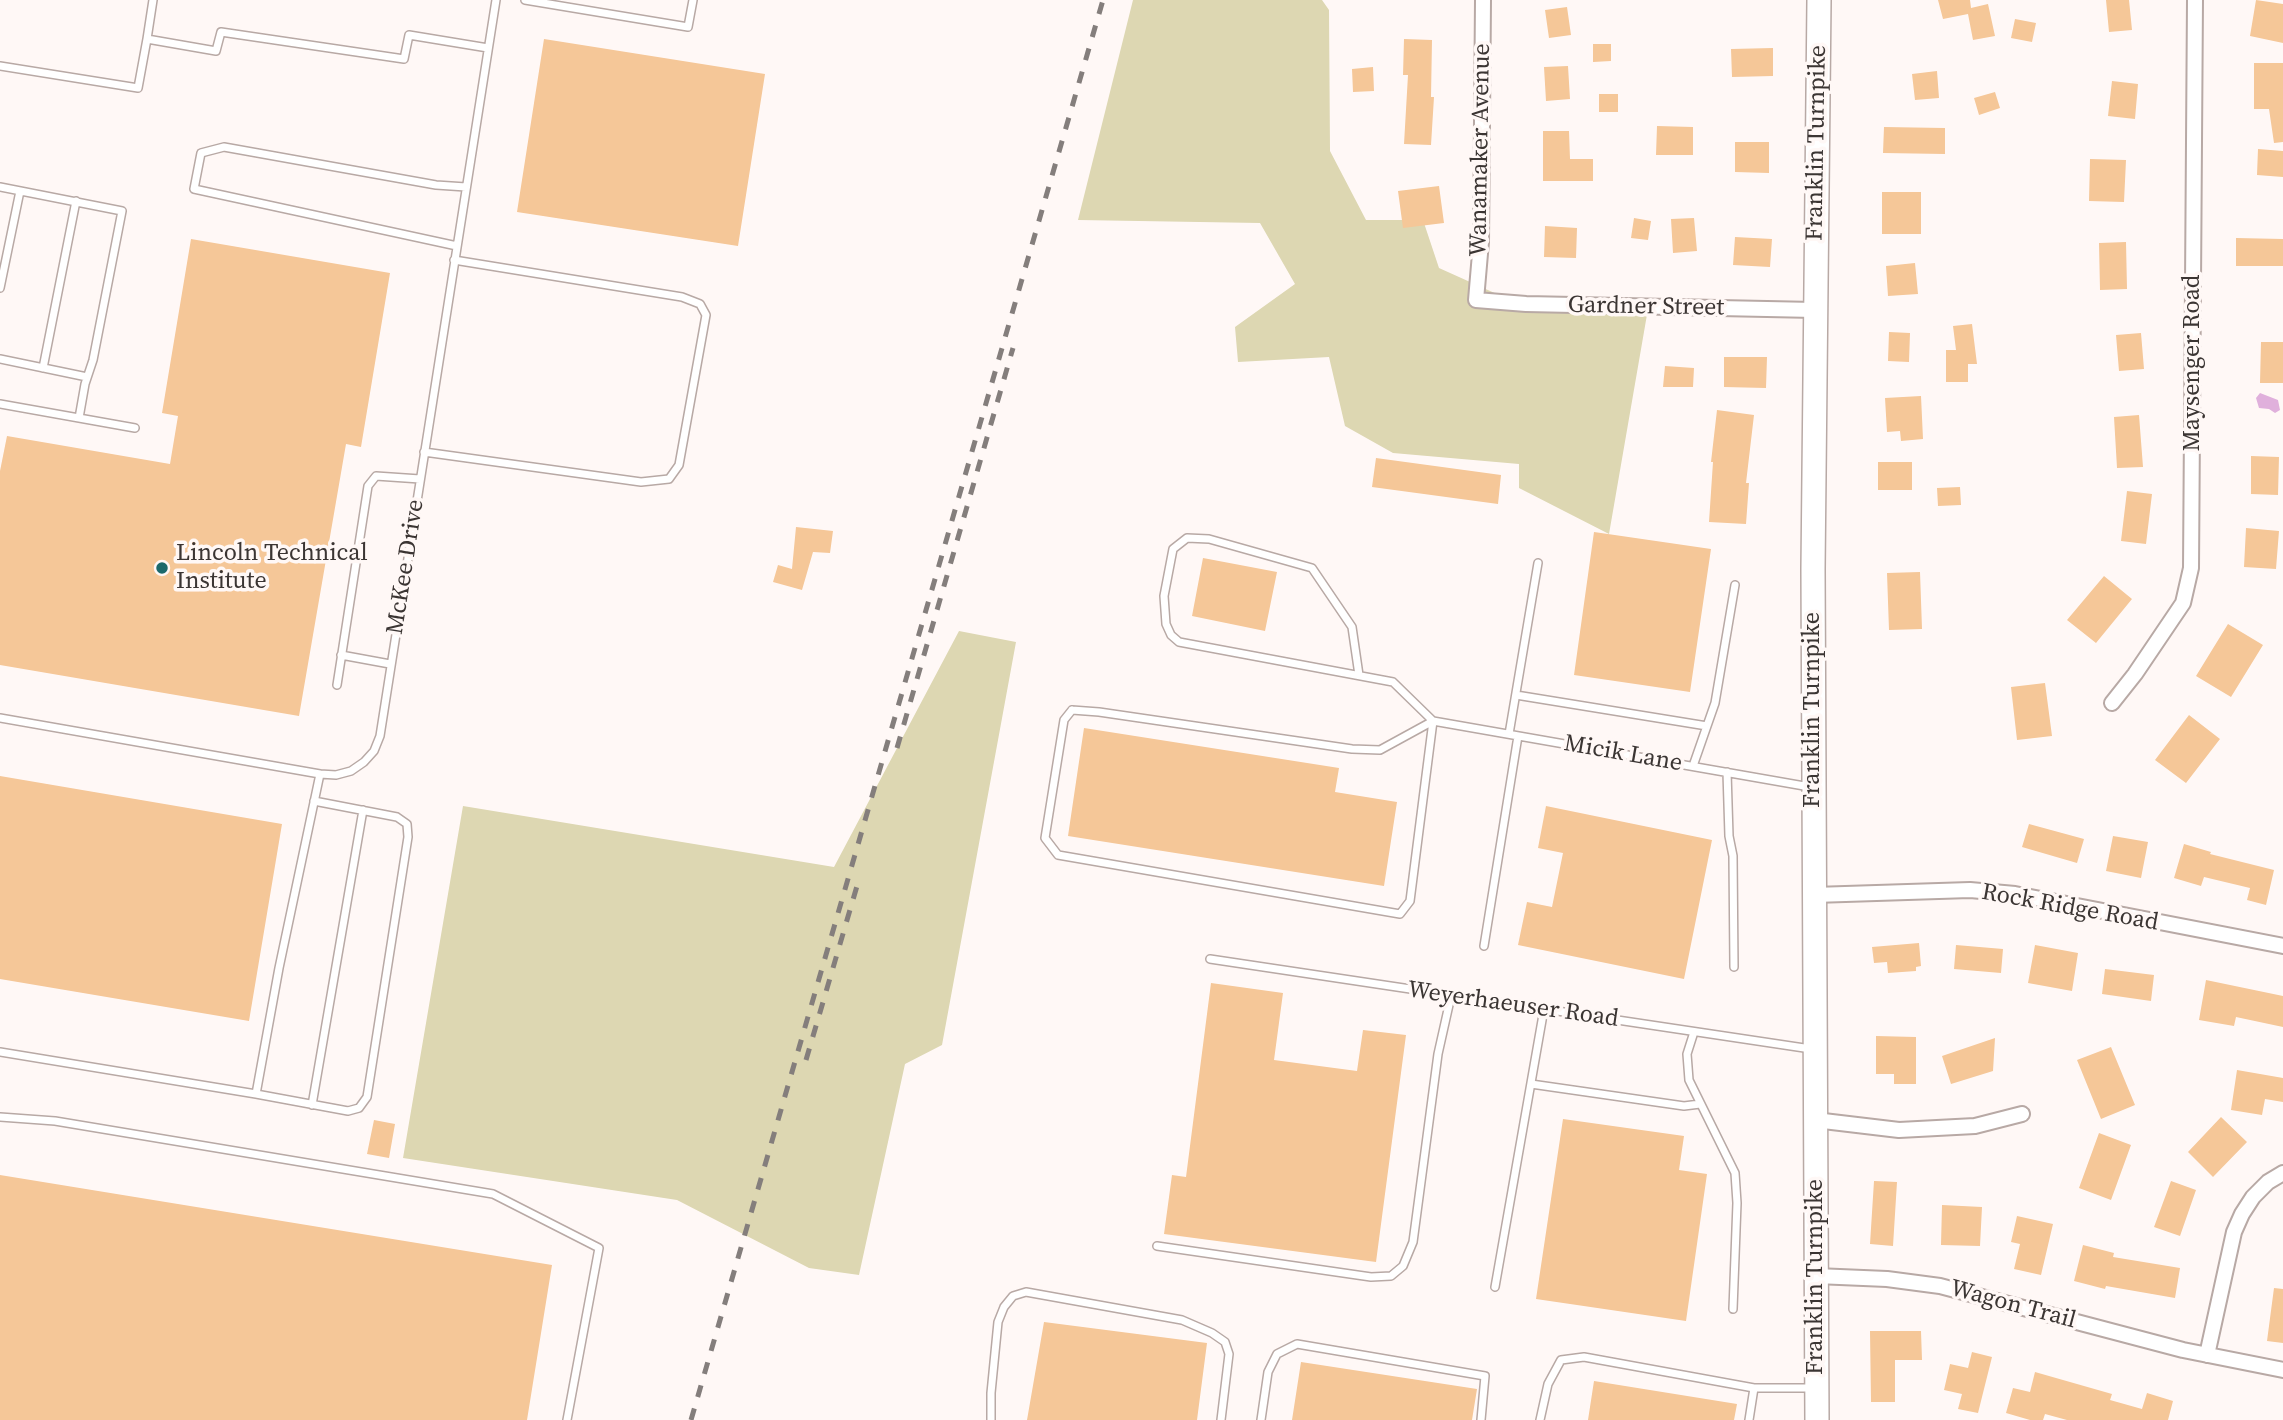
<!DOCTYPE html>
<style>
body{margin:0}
canvas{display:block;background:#fff8f6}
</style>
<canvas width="2283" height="1420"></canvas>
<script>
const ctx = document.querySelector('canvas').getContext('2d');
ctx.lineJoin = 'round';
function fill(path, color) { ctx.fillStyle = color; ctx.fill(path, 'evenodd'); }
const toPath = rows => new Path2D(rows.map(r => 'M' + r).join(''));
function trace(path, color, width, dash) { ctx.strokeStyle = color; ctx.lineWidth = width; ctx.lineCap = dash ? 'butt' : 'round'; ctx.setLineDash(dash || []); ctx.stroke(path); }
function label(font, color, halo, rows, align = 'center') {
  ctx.font = font + ' "Source Serif 4",serif'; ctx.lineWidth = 7; ctx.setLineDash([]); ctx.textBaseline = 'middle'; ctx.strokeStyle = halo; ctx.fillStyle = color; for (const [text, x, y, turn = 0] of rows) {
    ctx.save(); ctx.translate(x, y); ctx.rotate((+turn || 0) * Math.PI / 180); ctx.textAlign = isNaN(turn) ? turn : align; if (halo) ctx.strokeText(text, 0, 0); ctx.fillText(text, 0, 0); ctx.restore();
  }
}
fill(toPath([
 [1133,0,1322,0,1329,10,1330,151,1366,220,1423,220,1439,268,1499,295,1649,303,1609,534,1519,488,1519,464,1393,453,1345,426,1329,357,1238,362,1235,327,1295,284,1260,223,1078,220],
 [959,631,1016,642,942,1045,905,1064,859,1275,809,1268,677,1200,403,1158,463,806,834,867]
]), '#ddd7b2');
fill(toPath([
 [2260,393,2278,400,2280,410,2275,413,2269,409,2259,408,2256,398]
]), '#e0b0dc');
fill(toPath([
 [1938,0,1970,0,1971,8,1988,4,1995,36,1973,40,1968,14,1943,19],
 [2106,0,2129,0,2132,30,2109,32],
 [2256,0,2283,4,2283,43,2250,36],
 [1567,7,1571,35,1549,38,1545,10],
 [2015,19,2036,23,2032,42,2011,38],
 [544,39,765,74,738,246,517,212],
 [1404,39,1432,40,1431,97,1434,97,1431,145,1404,144,1408,75,1403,75],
 [1593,44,1611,44,1611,61,1593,62],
 [1773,48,1773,76,1732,77,1731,49],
 [2254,63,2283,63,2283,142,2274,143,2269,109,2254,109],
 [1568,66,1570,99,1546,101,1544,67],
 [1373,67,1374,91,1353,92,1352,69],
 [1937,71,1939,98,1915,100,1912,74],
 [2112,81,2138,84,2135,119,2108,116],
 [1995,92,2000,108,1979,115,1974,98],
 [1599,94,1618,94,1618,112,1599,112],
 [1657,126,1693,127,1693,155,1656,155],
 [1884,127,1945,128,1945,154,1883,153],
 [1543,131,1569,131,1570,159,1593,159,1593,181,1543,181],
 [1735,142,1769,142,1769,173,1735,172],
 [2258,149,2283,151,2283,177,2257,175],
 [2090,159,2126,160,2124,202,2089,201],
 [1439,186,1444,223,1403,228,1398,191],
 [1882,192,1921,192,1921,234,1882,234],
 [1634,218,1651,221,1648,240,1631,238],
 [1694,218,1697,251,1673,253,1671,219],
 [1545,226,1577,228,1576,258,1544,257],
 [1735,237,1772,239,1770,267,1733,265],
 [2236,238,2283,239,2283,266,2236,266],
 [191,239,390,273,361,447,346,444,299,716,0,665,0,471,7,436,170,464,178,416,162,413],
 [2126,242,2127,289,2100,290,2099,243],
 [1915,263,1918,294,1888,296,1886,266],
 [1972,324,1977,364,1968,364,1968,382,1946,382,1946,350,1956,350,1953,326],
 [1889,332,1910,333,1909,362,1888,361],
 [2141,333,2144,369,2119,371,2116,335],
 [2261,342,2283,342,2283,383,2260,383],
 [1724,357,1767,357,1766,388,1724,387],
 [1665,366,1694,368,1693,387,1663,387],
 [1921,396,1923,439,1901,441,1900,431,1887,432,1885,398],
 [1717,410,1754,415,1746,483,1749,483,1746,524,1709,522,1713,462,1711,462],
 [2139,415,2143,467,2117,468,2114,417],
 [2251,456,2279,457,2278,495,2251,494],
 [1376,458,1501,475,1498,504,1372,487],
 [1878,462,1912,462,1912,490,1878,490],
 [1960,487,1961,505,1938,506,1937,488],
 [2127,491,2152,494,2146,544,2121,541],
 [796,527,833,531,830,553,813,552,802,590,773,582,778,565,792,569],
 [2246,528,2279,531,2276,569,2244,567],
 [1594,532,1711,549,1690,692,1574,675],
 [1203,558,1277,572,1265,631,1192,616],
 [1920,572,1922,629,1889,630,1887,573],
 [2104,576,2132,599,2096,643,2067,620],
 [2228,624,2263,645,2231,697,2196,676],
 [2045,683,2052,736,2017,740,2011,687],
 [2189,715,2220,739,2186,783,2155,760],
 [1084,728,1339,768,1335,792,1397,802,1384,886,1068,836],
 [0,776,282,824,249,1021,0,979],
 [1546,806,1712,840,1684,979,1518,945,1527,902,1552,907,1563,853,1538,848],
 [2029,824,2084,839,2077,863,2022,847],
 [2113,836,2148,842,2141,878,2106,871],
 [2184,844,2211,852,2210,854,2274,870,2266,905,2247,900,2250,888,2204,877,2201,886,2174,878],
 [1919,943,1921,966,1916,967,1916,971,1888,973,1887,962,1874,963,1872,947],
 [1956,945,2003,949,2001,973,1954,969],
 [2035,945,2078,953,2072,991,2028,983],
 [2105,969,2154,975,2151,1001,2102,994],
 [2206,980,2283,996,2283,1027,2236,1017,2234,1026,2199,1020],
 [1211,983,1283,993,1274,1060,1357,1071,1363,1030,1406,1035,1376,1262,1164,1234,1172,1175,1186,1177],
 [1876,1036,1916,1037,1916,1084,1894,1084,1894,1074,1876,1074],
 [1995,1038,1993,1071,1951,1084,1942,1056],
 [2111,1047,2135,1105,2101,1119,2077,1060],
 [2237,1070,2283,1078,2283,1102,2265,1099,2262,1115,2231,1110],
 [2221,1117,2247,1142,2213,1177,2188,1152],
 [1563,1119,1684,1136,1679,1170,1707,1174,1686,1321,1536,1299],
 [374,1120,395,1124,389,1158,367,1154],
 [2099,1133,2131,1145,2111,1200,2079,1188],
 [0,1175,552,1265,527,1420,0,1420],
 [1874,1181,1897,1182,1893,1246,1870,1244],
 [2171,1181,2196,1190,2180,1236,2154,1227],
 [1942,1205,1982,1207,1980,1246,1941,1245],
 [2017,1216,2053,1224,2041,1275,2014,1269,2020,1244,2011,1242],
 [2083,1245,2114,1253,2113,1257,2180,1268,2175,1298,2106,1286,2105,1289,2074,1281],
 [2274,1288,2283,1289,2283,1343,2267,1341],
 [1044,1322,1207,1343,1197,1420,1027,1420],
 [1870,1331,1921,1331,1922,1360,1895,1360,1895,1402,1871,1402],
 [1972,1352,1992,1357,1978,1413,1958,1409,1962,1394,1944,1390,1950,1364,1968,1368],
 [1301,1362,1477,1389,1472,1420,1292,1420],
 [2035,1372,2112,1394,2110,1400,2142,1409,2147,1393,2173,1401,2168,1420,2067,1420,2045,1414,2043,1420,2030,1420,2006,1413,2013,1388,2030,1392],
 [1594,1381,1737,1404,1734,1420,1588,1420]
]), '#f5c798');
const service = toPath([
 [153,0,147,39,216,51,221,32,404,59,409,35,488,48],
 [525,0,688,27,693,0],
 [0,66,138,88,147,39],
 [0,187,122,211,93,360,85,384,79,418],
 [457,246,194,189,201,153,224,147,436,185,466,187],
 [0,288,20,191],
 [0,359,87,377],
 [43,368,76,201],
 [0,404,135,428],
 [424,452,641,482,669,479,679,465,706,315,700,304,682,297,454,260],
 [341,655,390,664],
 [1359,675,1352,627,1312,568,1209,539,1187,538,1173,549,1164,596,1166,624,1171,635,1179,642,1393,682,1433,721],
 [337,685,368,486,376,476,420,479],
 [1516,695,1707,726],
 [1072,710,1099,712,1352,749,1380,750,1433,721,1410,901,1400,914,1058,855,1045,838,1064,720,1072,710],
 [0,718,320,774,336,775,351,771,364,762,374,751,380,736,496,0],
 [1433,721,1810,787],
 [1509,734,1538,563],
 [1693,766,1715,703,1735,585],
 [1727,772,1729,836,1733,856,1734,967],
 [1484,946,1518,736],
 [1210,959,1811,1049],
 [1694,1032,1687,1054,1689,1080,1735,1173,1737,1203,1733,1309],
 [0,1052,256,1094,279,968,320,774],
 [1531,1084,1684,1106,1700,1104],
 [256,1094,348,1111,359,1108,367,1097,408,837,407,824,397,817,314,801],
 [312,1105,363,810],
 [0,1117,55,1121,493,1194,599,1248,567,1420],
 [1157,1246,1371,1277,1391,1276,1403,1266,1413,1242,1438,1054,1451,996],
 [1495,1287,1544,1009],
 [991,1420,991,1393,998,1322,1004,1307,1013,1296,1026,1292,1182,1320,1212,1333,1225,1342,1229,1354,1221,1420],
 [1261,1420,1268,1372,1277,1354,1297,1344,1485,1376,1481,1420],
 [1540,1420,1548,1384,1561,1360,1584,1357,1754,1388,1815,1388],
 [1749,1420,1754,1388]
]);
const minor = toPath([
 [1483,0,1481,242,1476,300,1526,304,1815,310],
 [2112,703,2135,674,2183,603,2191,568,2195,0],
 [1814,895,1970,890,2015,894,2283,946],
 [1815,1120,1899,1130,1975,1126,2022,1114],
 [1816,1276,1887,1279,1940,1286,2183,1350,2283,1370],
 [2207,1355,2234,1232,2242,1214,2253,1197,2268,1182,2283,1173]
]);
const primary = toPath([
 [1817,1420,1813,569,1819,0]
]);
trace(service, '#b8a9a5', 10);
trace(minor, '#b8a9a5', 18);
trace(primary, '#b8a9a5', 26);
trace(service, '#fff', 7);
trace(minor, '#fff', 14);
trace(primary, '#fff', 23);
trace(toPath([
 [897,748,1013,348],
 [806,1060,857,886],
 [691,1420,1103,0]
]), '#847e7c', 5, [12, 12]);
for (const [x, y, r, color] of [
 [162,568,7,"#1c696b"]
]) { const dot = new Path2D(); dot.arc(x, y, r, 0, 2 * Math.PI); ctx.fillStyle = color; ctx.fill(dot); trace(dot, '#fff8f6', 2.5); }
label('24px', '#3b3533', '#fff8f6', [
 ["Franklin Turnpike",1817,143,-89],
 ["Wanamaker Avenue",1481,150,-89],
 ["Gardner Street",1646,307,1],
 ["Maysenger Road",2193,363,-90],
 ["McKee Drive",406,567,-81],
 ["Franklin Turnpike",1813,710,-90],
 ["Micik Lane",1623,754,10],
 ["Rock Ridge Road",2070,908,10],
 ["Weyerhaeuser Road",1513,1005,8],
 ["Franklin Turnpike",1816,1277,-90],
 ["Wagon Trail",2013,1305,15]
]);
label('24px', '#3b3533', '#fff8f6', [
 ["Lincoln Technical",176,554],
 ["Institute",176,582]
], 'left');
</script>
